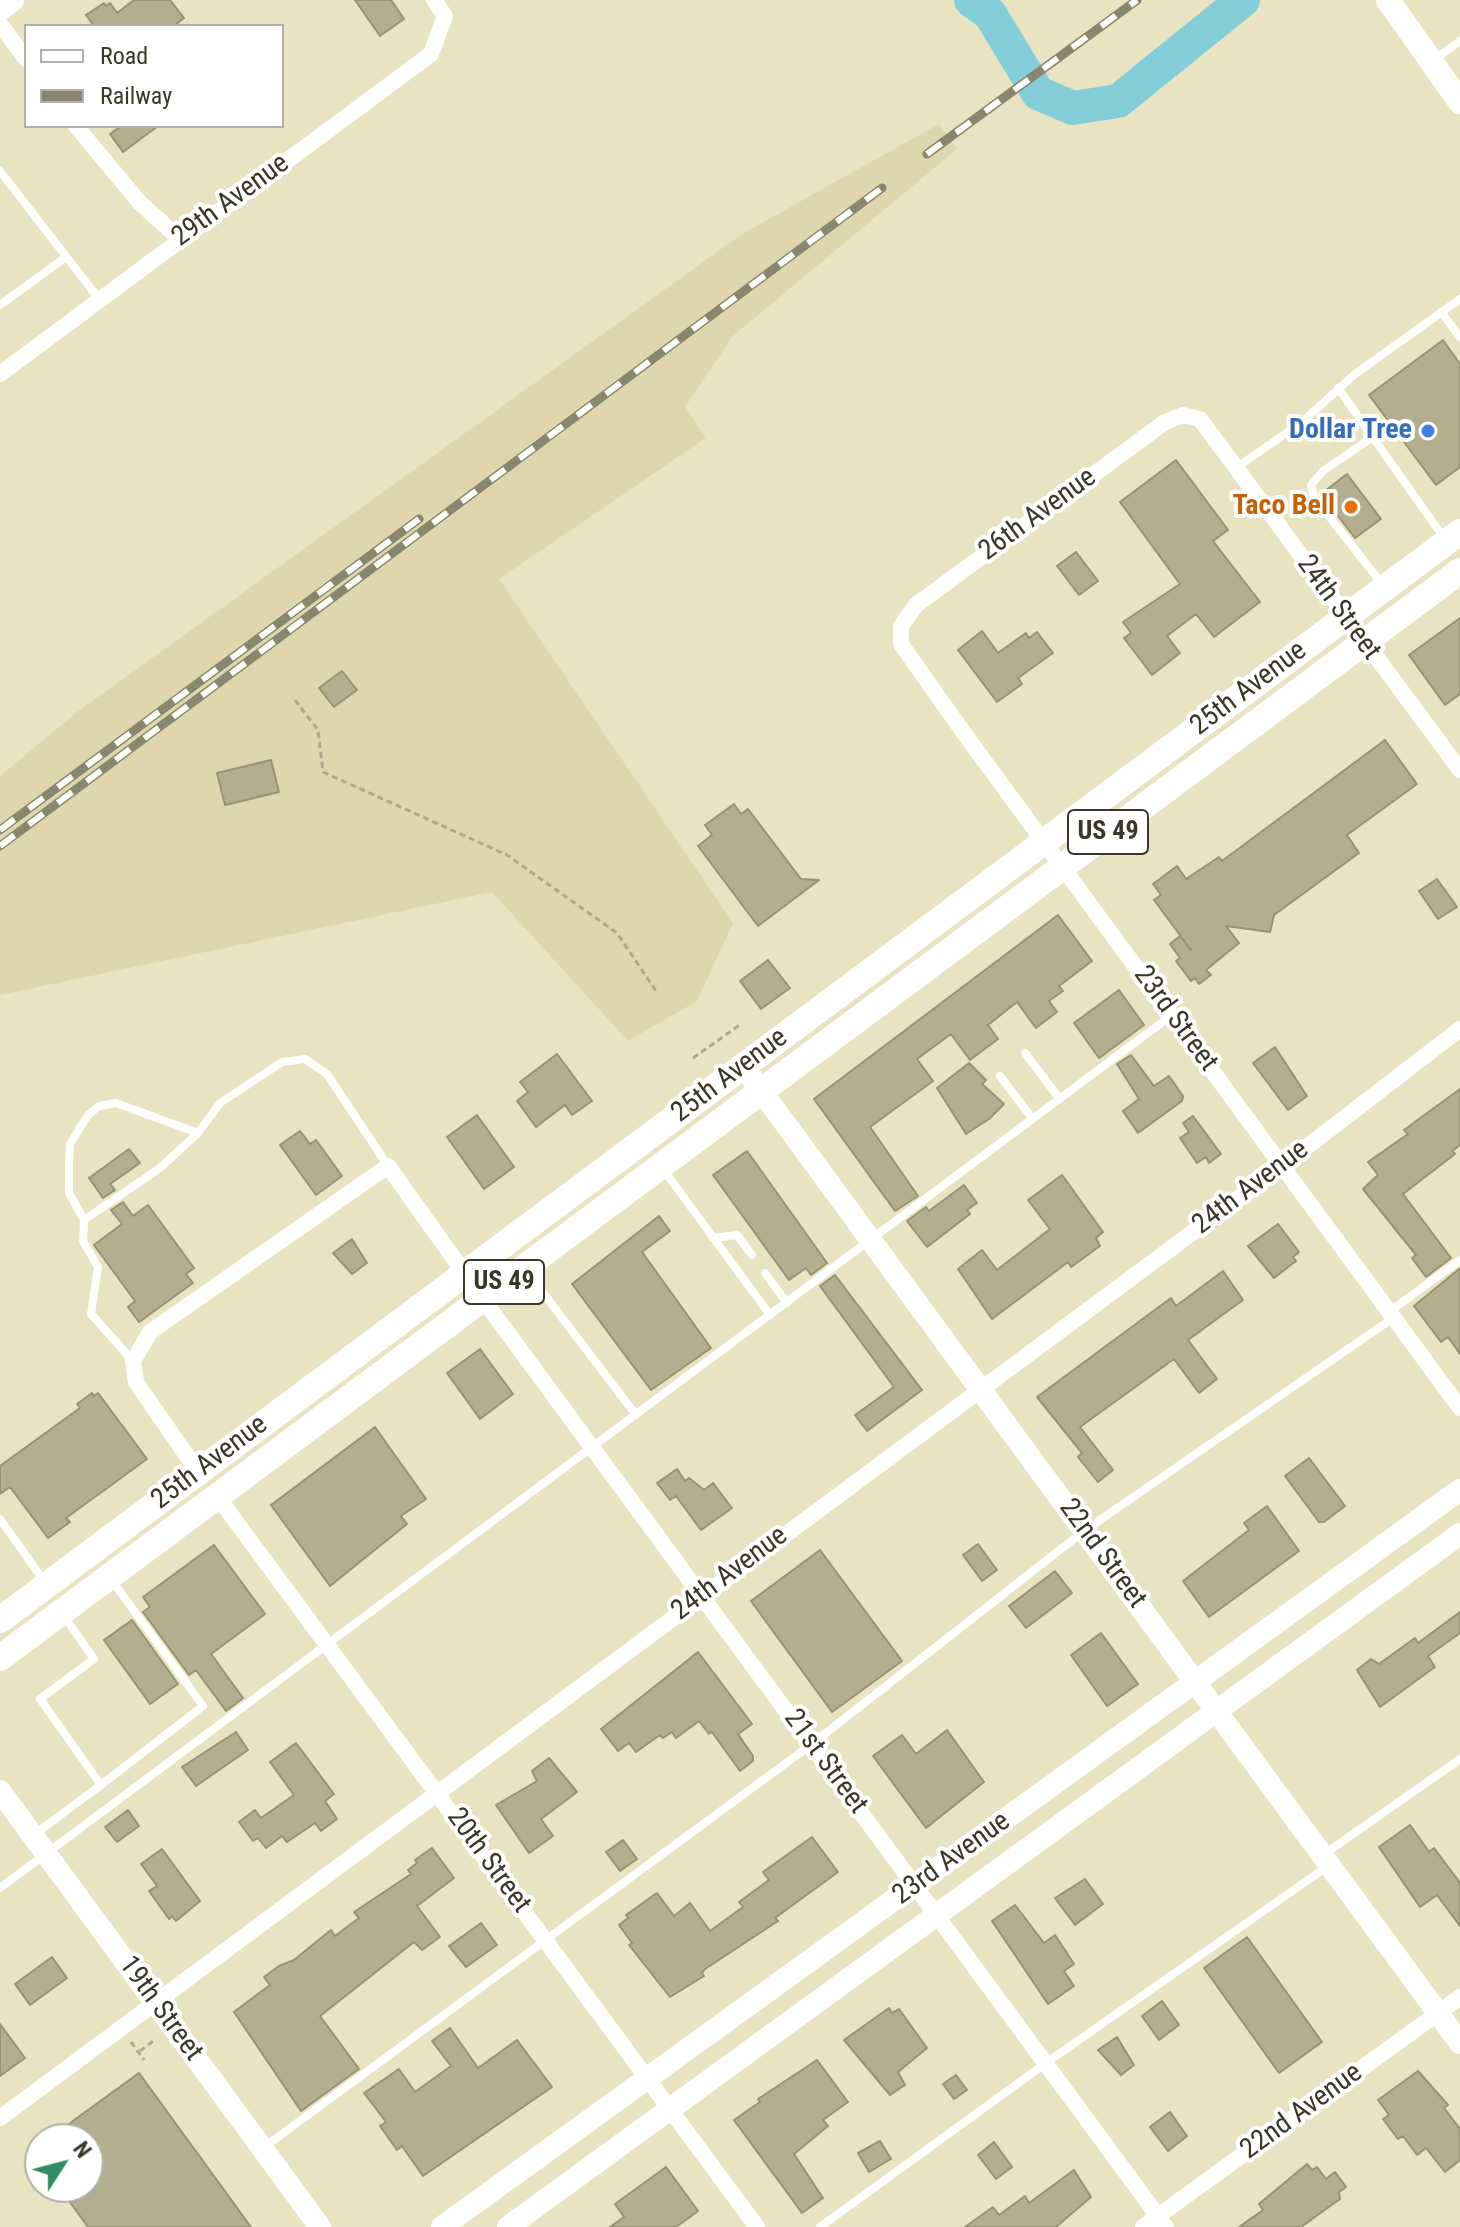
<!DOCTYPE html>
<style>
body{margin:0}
#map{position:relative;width:1460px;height:2227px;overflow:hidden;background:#eae3c1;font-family:"Roboto Condensed",sans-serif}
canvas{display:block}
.legend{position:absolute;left:24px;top:24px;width:260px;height:104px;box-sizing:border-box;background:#fff;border:2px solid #b0afa9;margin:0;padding:10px 14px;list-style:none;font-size:24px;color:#3a3729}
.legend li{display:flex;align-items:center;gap:16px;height:40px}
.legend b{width:40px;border:2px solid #b0afa9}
.north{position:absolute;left:24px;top:2123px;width:80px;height:80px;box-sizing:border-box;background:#fff;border:2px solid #b0afa9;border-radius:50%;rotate:54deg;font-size:22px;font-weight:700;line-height:32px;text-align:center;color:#3a3729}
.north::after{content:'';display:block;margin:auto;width:28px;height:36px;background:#308c62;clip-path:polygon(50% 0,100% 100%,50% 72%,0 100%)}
</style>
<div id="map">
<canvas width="1460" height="2227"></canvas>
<ul class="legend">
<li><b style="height:10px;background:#fff"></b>Road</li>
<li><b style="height:10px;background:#8a856e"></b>Railway</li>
</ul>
<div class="north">N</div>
</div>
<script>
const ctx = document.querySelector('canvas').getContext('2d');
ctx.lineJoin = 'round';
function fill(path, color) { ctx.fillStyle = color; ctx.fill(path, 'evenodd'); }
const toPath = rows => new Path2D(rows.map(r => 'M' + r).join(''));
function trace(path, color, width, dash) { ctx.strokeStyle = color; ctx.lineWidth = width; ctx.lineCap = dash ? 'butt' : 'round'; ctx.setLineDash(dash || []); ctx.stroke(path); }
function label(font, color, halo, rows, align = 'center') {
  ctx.font = font + ' "Roboto Condensed",sans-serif'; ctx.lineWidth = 8; ctx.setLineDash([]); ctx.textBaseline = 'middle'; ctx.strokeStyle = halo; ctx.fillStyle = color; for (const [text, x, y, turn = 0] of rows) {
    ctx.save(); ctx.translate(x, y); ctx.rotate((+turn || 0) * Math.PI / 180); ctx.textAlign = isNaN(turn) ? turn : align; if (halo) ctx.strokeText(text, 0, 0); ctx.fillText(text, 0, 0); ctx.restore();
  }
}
fill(toPath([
 [939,124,957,149,733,336,685,407,706,438,499,579,733,923,697,1001,628,1041,492,892,0,995,0,776,77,712,742,234]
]), '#dfd6ad');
trace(toPath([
 [971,0,990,14,1038,93,1073,108,1118,101,1243,0]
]), '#84ceda', 34);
const building = toPath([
 [134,0,170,0,184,18,174,26,94,26,86,15,104,3,106,6,110,3,117,13,134,0],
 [355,0,391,0,404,19,380,36,355,0],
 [121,126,158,126,123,152,110,134,121,126],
 [1443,340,1460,364,1460,467,1436,485,1369,395,1443,340],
 [1176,460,1228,530,1213,541,1260,602,1214,637,1196,614,1167,636,1180,653,1152,675,1124,638,1131,633,1123,622,1180,584,1120,502,1176,460],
 [1347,474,1381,519,1355,538,1321,494,1347,474],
 [1076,552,1098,581,1079,595,1057,566,1076,552],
 [1460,618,1460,694,1445,705,1409,655,1460,618],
 [982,631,998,653,1026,633,1029,638,1037,632,1053,653,1018,678,1022,684,997,702,958,650,982,631],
 [342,671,357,690,334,707,319,688,342,671],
 [1385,740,1417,784,1347,835,1359,853,1274,915,1270,932,1226,926,1239,943,1206,970,1211,975,1199,984,1195,978,1191,981,1176,961,1180,958,1170,944,1180,936,1191,950,1154,900,1161,895,1153,884,1177,866,1186,879,1219,857,1222,861,1385,740],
 [271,760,279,792,225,805,217,773,271,760],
 [734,804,741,814,748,809,801,879,819,880,758,926,698,846,712,835,705,825,734,804],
 [1437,879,1457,907,1438,919,1419,891,1437,879],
 [1058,915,1092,961,1059,986,1063,991,1049,1001,1057,1012,1036,1028,1017,1002,988,1025,998,1039,970,1060,951,1034,917,1059,933,1081,870,1127,918,1196,895,1211,814,1099,1058,915],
 [768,960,790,988,761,1009,740,981,768,960],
 [1119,990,1144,1025,1099,1058,1074,1023,1119,990],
 [1275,1047,1307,1096,1288,1110,1253,1063,1275,1047],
 [557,1054,592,1101,572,1115,565,1105,536,1127,517,1101,528,1092,520,1082,557,1054],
 [1131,1055,1154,1086,1169,1076,1183,1096,1182,1101,1138,1133,1123,1111,1139,1099,1117,1064,1131,1055],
 [969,1063,986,1080,982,1084,1004,1104,989,1119,966,1134,937,1088,969,1063],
 [1460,1089,1460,1145,1452,1151,1455,1154,1403,1194,1451,1258,1426,1277,1412,1258,1416,1255,1363,1189,1378,1175,1368,1162,1408,1134,1404,1130,1460,1089],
 [477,1115,514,1167,484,1189,447,1137,477,1115],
 [1193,1116,1221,1154,1209,1163,1206,1157,1197,1163,1180,1138,1189,1132,1183,1123,1193,1116],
 [300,1131,310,1144,316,1140,342,1176,316,1195,280,1145,300,1131],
 [129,1149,140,1163,110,1184,115,1190,103,1198,89,1178,129,1149],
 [747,1151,827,1263,811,1275,806,1268,789,1280,713,1175,747,1151],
 [1062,1175,1103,1232,1096,1238,1100,1246,1071,1267,1068,1262,992,1319,958,1269,982,1250,997,1270,1050,1229,1028,1200,1062,1175],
 [964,1185,977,1203,967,1210,970,1214,927,1247,907,1221,926,1207,929,1211,964,1185],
 [123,1202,133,1216,148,1205,194,1268,186,1274,193,1283,139,1322,128,1307,135,1301,94,1245,122,1224,111,1210,123,1202],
 [659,1216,670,1231,642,1252,711,1348,651,1390,572,1284,659,1216],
 [1278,1224,1299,1252,1293,1257,1296,1261,1274,1278,1248,1246,1278,1224],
 [352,1239,367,1263,352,1274,333,1253,352,1239],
 [1459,1269,1460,1271,1460,1354,1448,1337,1441,1342,1414,1306,1459,1269],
 [1223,1271,1243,1300,1188,1340,1217,1379,1199,1393,1174,1359,1080,1427,1113,1470,1098,1482,1078,1457,1082,1453,1037,1397,1171,1298,1176,1306,1223,1271],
 [835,1275,922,1390,867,1431,855,1415,894,1387,820,1286,835,1275],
 [480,1349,513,1394,480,1419,447,1373,480,1349],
 [92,1393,94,1396,98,1393,147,1459,66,1518,70,1522,48,1538,10,1487,0,1494,0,1466,80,1408,77,1404,92,1393],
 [375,1427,426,1499,401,1516,407,1524,330,1586,271,1505,375,1427],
 [1309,1458,1345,1506,1324,1522,1319,1522,1285,1476,1309,1458],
 [677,1469,685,1481,689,1478,704,1490,713,1483,732,1508,701,1530,676,1496,670,1500,657,1483,677,1469],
 [1267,1506,1299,1551,1209,1617,1183,1581,1249,1530,1244,1523,1267,1506],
 [978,1544,997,1570,982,1581,963,1555,978,1544],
 [214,1545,265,1614,211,1654,243,1698,226,1711,196,1670,189,1675,143,1612,150,1607,143,1597,214,1545],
 [820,1550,902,1661,832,1712,751,1601,820,1550],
 [1055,1571,1072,1593,1026,1628,1009,1606,1055,1571],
 [1460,1612,1460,1633,1428,1656,1435,1667,1380,1707,1357,1670,1371,1659,1379,1664,1415,1638,1418,1643,1460,1612],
 [132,1620,178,1684,150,1704,104,1640,132,1620],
 [1101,1633,1138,1684,1107,1706,1071,1655,1101,1633],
 [698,1652,752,1724,738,1734,753,1756,753,1761,740,1771,712,1732,709,1734,699,1721,676,1738,672,1732,663,1738,660,1735,636,1752,629,1743,618,1751,601,1729,698,1652],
 [947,1730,984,1782,926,1828,873,1756,902,1735,916,1754,947,1730],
 [236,1732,248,1750,196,1786,182,1767,236,1732],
 [296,1743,334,1794,325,1801,337,1819,321,1831,315,1823,287,1842,282,1836,266,1848,258,1838,253,1841,239,1822,255,1810,261,1818,294,1795,270,1762,296,1743],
 [549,1758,577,1792,541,1819,553,1836,529,1853,496,1805,537,1781,532,1771,549,1758],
 [128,1810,139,1826,117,1842,105,1827,128,1810],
 [1410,1825,1429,1852,1434,1848,1460,1883,1460,1926,1437,1895,1420,1907,1379,1847,1410,1825],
 [812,1837,838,1872,775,1918,778,1921,705,1969,702,1973,704,1976,670,1997,629,1945,632,1943,619,1925,628,1918,626,1915,657,1893,674,1916,690,1903,710,1931,743,1907,739,1902,769,1880,763,1872,812,1837],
 [623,1840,637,1859,620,1871,606,1852,623,1840],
 [432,1848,454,1878,417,1906,440,1937,422,1950,414,1942,320,2016,359,2069,301,2111,234,2012,270,1985,264,1977,279,1966,294,1960,331,1930,335,1936,359,1918,354,1912,411,1874,408,1870,417,1863,415,1860,432,1848],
 [162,1849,200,1901,176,1921,172,1916,169,1919,149,1891,157,1886,141,1864,162,1849],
 [1085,1879,1103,1904,1075,1925,1055,1898,1085,1879],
 [1015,1905,1044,1943,1055,1935,1074,1964,1064,1971,1074,1986,1048,2004,992,1921,1015,1905],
 [481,1923,497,1945,466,1967,449,1946,481,1923],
 [1247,1937,1322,2042,1279,2073,1204,1968,1247,1937],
 [52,1957,67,1978,30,2005,15,1984,52,1957],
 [1162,2001,1179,2025,1159,2040,1142,2016,1162,2001],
 [889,2008,892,2013,899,2009,927,2048,898,2072,905,2085,890,2095,844,2040,889,2008],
 [0,2024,25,2058,0,2076,0,2024],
 [450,2028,478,2068,517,2040,552,2087,423,2176,402,2146,397,2150,380,2126,386,2122,364,2093,399,2069,415,2092,451,2066,432,2041,450,2028],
 [1117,2037,1134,2065,1121,2075,1098,2050,1117,2037],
 [817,2060,848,2102,823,2120,828,2126,794,2154,823,2198,802,2213,734,2120,760,2102,758,2099,817,2060],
 [1418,2071,1448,2105,1444,2108,1460,2129,1460,2160,1445,2172,1426,2148,1417,2155,1403,2136,1398,2139,1383,2119,1389,2115,1378,2100,1418,2071],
 [139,2073,251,2227,88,2227,59,2187,88,2187,88,2139,48,2139,139,2073],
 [956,2075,967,2090,954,2099,943,2084,956,2075],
 [1170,2112,1187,2136,1168,2151,1150,2127,1170,2112],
 [880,2141,891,2159,869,2172,858,2153,880,2141],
 [994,2142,1012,2167,996,2179,978,2155,994,2142],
 [1307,2164,1312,2170,1317,2167,1326,2179,1335,2172,1346,2187,1339,2192,1340,2199,1301,2227,1239,2227,1263,2210,1259,2204,1307,2164],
 [666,2167,698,2211,676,2227,610,2227,624,2217,615,2204,666,2167],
 [1074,2170,1091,2197,1056,2227,965,2227,993,2207,999,2215,1025,2196,1029,2203,1074,2170]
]);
fill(building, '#b5ae8e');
trace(building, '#999273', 2);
trace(toPath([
 [295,700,318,730,323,772,507,855,617,933,658,994],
 [693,1058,741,1024],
 [131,2042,144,2060],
 [140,2051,156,2039]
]), '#aea88d', 3, [6, 4]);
trace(toPath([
 [1435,59,1460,41],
 [0,171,99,299],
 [0,305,66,257],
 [1441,312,1460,337],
 [1338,388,1444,538],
 [1373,437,1323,471,1311,485,1314,497,1382,584],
 [1236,468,1302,422,1355,374,1460,299],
 [1025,1053,1059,1098],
 [1000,1076,1032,1118],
 [663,1169,770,1315],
 [84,1220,69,1193,69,1163,70,1144,88,1115,99,1106,116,1103,198,1133],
 [713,1238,737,1235,752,1255],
 [525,1269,636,1415],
 [765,1273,787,1303],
 [1389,1312,1460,1260],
 [133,1361,91,1314,98,1267,83,1241,84,1220,160,1168,198,1133,220,1103,282,1062,305,1059,327,1074,388,1166],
 [0,1519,44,1581],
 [64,1616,94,1659,40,1699,101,1785,203,1706,111,1579],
 [35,1834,101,1785],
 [1323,1855,1460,1759],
 [0,1888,1172,1015],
 [263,2148,812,1744,1084,1531,1393,1318],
 [820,2227,1046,2063,1328,1866]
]), '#fff', 8);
trace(toPath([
 [0,24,26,59],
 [76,126,140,203,180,239],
 [0,374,431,54,445,16,434,0],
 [1460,770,1200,419,1183,415,1165,422,916,605,901,626,901,644,966,736,1460,1408],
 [482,1298,1166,2227],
 [198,1472,136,1382,133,1361,150,1332,388,1166,465,1274],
 [217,1496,757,2227],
 [0,2118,1282,1166,1460,1029],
 [1143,2227,1460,1997]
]), '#fff', 16);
trace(toPath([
 [743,1066,1460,2043],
 [0,1791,320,2227],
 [442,2227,1460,1490],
 [508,2227,1460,1534]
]), '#fff', 22);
trace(toPath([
 [1388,0,1460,102],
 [0,9,12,0]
]), '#fff', 24);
trace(toPath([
 [0,1620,1460,532],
 [0,1658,1460,571]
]), '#fff', 26);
const rail = toPath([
 [927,154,1137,0],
 [0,830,419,519],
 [0,846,882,188]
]);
trace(rail, '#8a856e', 9);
trace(rail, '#fff', 6, [18]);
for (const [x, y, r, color] of [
 [1428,431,8,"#3f7fe0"],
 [1351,507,8,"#e8710a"]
]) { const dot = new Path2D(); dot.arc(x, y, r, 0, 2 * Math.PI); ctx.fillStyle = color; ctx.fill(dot); trace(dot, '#fff', 3); }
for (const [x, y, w] of [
 [1108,832,80],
 [504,1282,80]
]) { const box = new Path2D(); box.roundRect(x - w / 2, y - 22, w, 44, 6); ctx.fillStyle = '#fff'; ctx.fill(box); trace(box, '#3a3729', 2); }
label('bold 26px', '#3a3729', null, [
 ["US 49",1108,832],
 ["US 49",504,1282]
]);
label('28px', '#3a3729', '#fff', [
 ["29th Avenue",231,201,-36],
 ["26th Avenue",1038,515,-36],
 ["24th Street",1338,608,54],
 ["25th Avenue",1249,689,-37],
 ["23rd Street",1175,1019,54],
 ["25th Avenue",730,1076,-37],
 ["24th Avenue",1251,1188,-37],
 ["25th Avenue",210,1463,-37],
 ["22nd Street",1102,1554,54],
 ["24th Avenue",730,1574,-37],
 ["21st Street",825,1762,54],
 ["23rd Avenue",952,1859,-36],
 ["20th Street",488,1861,54],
 ["19th Street",160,2009,54],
 ["22nd Avenue",1302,2112,-36]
]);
label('bold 28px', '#366cbe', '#fff', [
 ["Dollar Tree",1412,431]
], 'right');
label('bold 28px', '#c56008', '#fff', [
 ["Taco Bell",1335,507]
], 'right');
</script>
